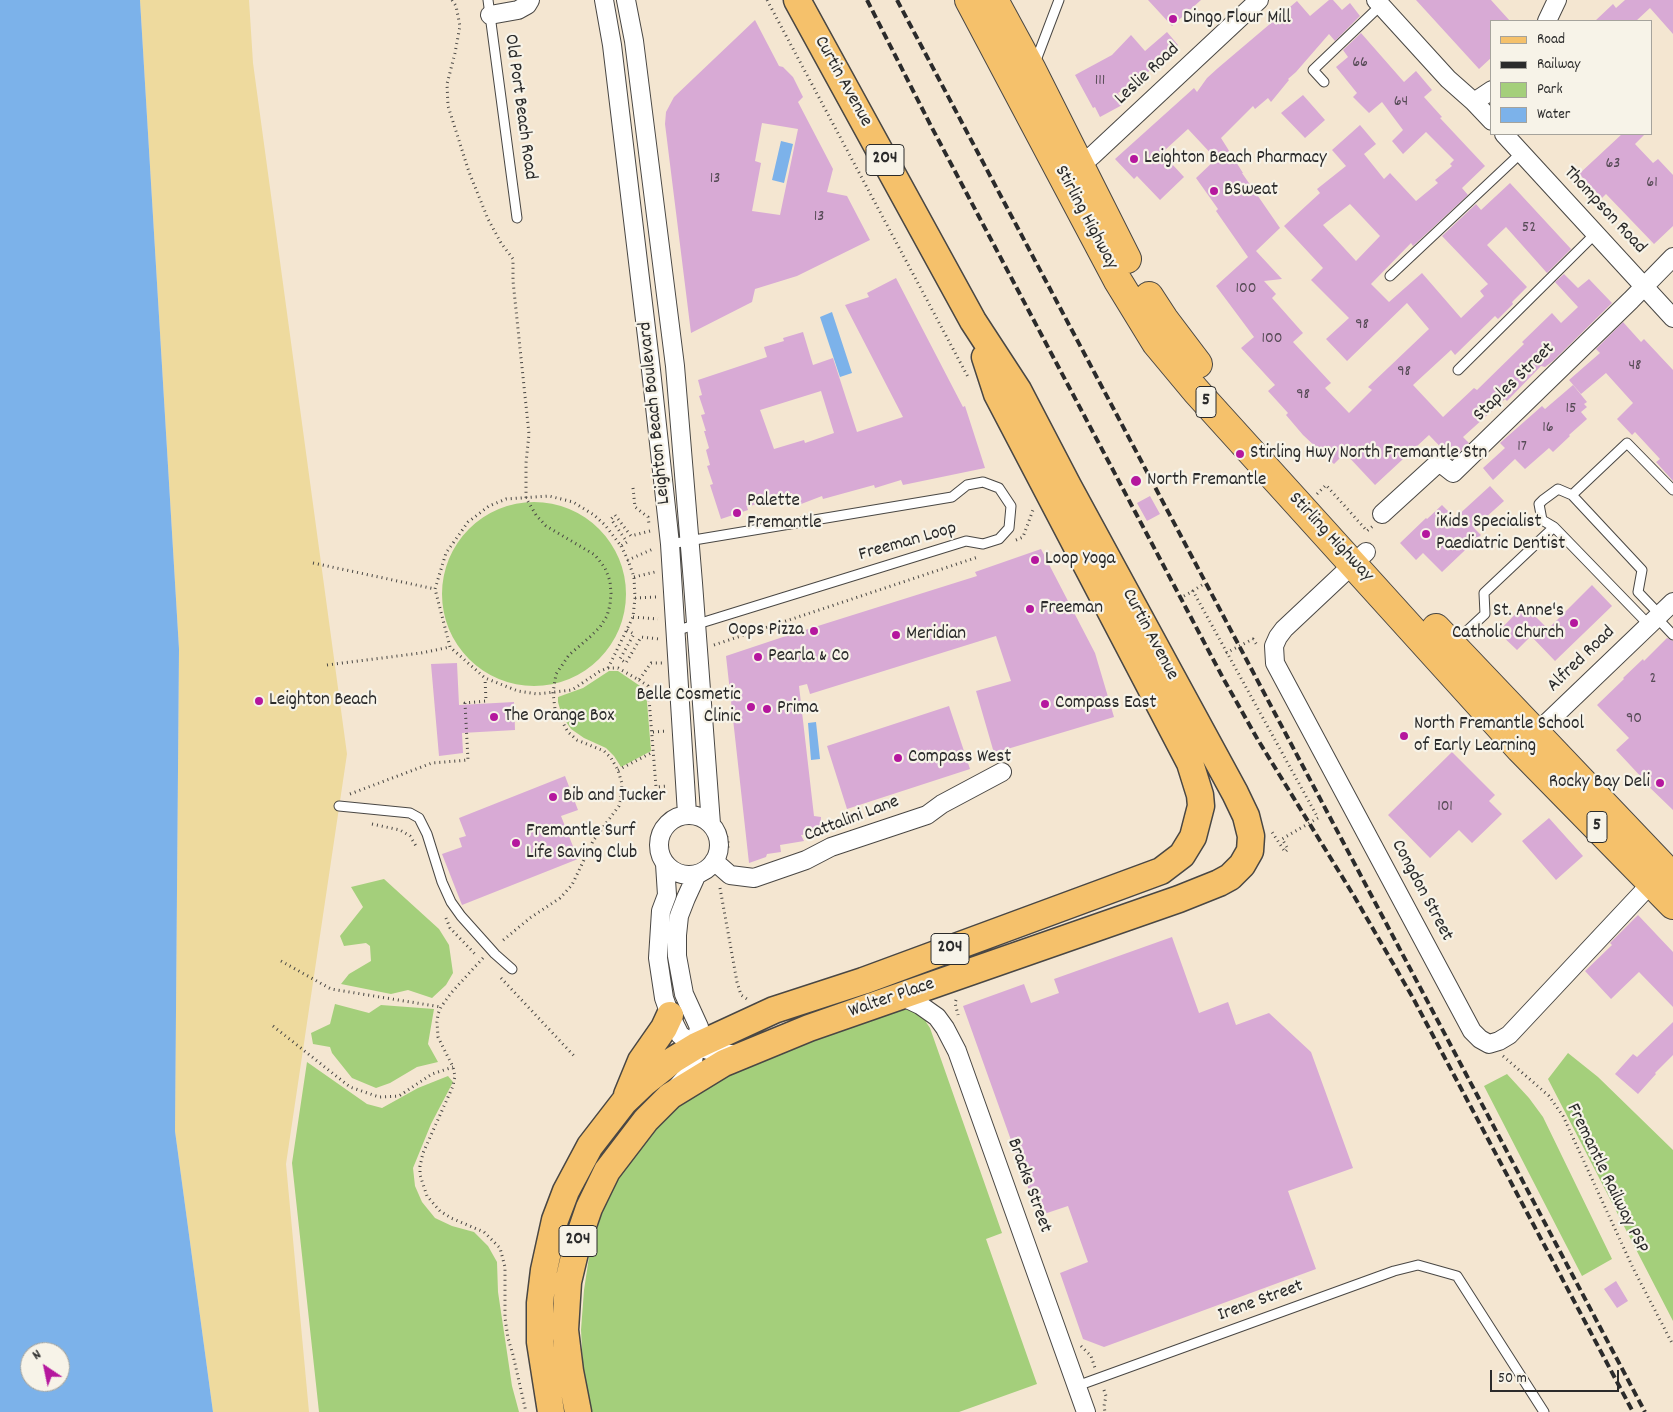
<!DOCTYPE html>
<style>
body{margin:0}
#map{position:relative;width:1673px;height:1412px;overflow:hidden;background:#f4e6d1;font-family:Dekko,sans-serif}
canvas{display:block}
.legend{position:absolute;left:1490px;top:20px;width:162px;height:115px;box-sizing:border-box;background:#f7f3e8;border:1px solid #a5a39c;margin:0;padding:6px 9px;list-style:none;font-size:15px;color:#2b2b2b}
.legend li{display:flex;align-items:center;gap:10px;height:25px}
.legend b{width:25px;border:1px solid #a5a39c}
.north{position:absolute;left:20px;top:1342px;width:50px;height:50px;box-sizing:border-box;background:#f7f3e8;border:1px solid #a5a39c;border-radius:50%;rotate:326deg;font-size:14px;font-weight:700;line-height:20px;text-align:center;color:#2b2b2b}
.north::after{content:'';display:block;margin:auto;width:18px;height:22px;background:#b5179e;clip-path:polygon(50% 0,100% 100%,50% 72%,0 100%)}
.scale{position:absolute;left:1490px;top:1370px;width:129px;height:22px;box-sizing:border-box;border:2px solid #2b2b2b;border-top:0;padding-left:6px;font-size:15px;line-height:18px;white-space:nowrap;color:#2b2b2b;-webkit-text-stroke:4px #f7f3e8;paint-order:stroke}
</style>
<div id="map">
<canvas width="1673" height="1412"></canvas>
<ul class="legend">
<li><b style="height:6px;background:#f5c16b"></b>Road</li>
<li><b style="height:6px;background:#2b2b2b"></b>Railway</li>
<li><b style="height:14px;background:#a4cf7b"></b>Park</li>
<li><b style="height:14px;background:#7cb2ea"></b>Water</li>
</ul>
<div class="north">N</div>
<div class="scale">50 m</div>
</div>
<script>
const ctx = document.querySelector('canvas').getContext('2d');
ctx.lineJoin = 'round';
function fill(path, color) { ctx.fillStyle = color; ctx.fill(path, 'evenodd'); }
const toPath = rows => new Path2D(rows.map(r => 'M' + r).join(''));
function trace(path, color, width, dash) { ctx.strokeStyle = color; ctx.lineWidth = width; ctx.lineCap = dash ? 'butt' : 'round'; ctx.setLineDash(dash || []); ctx.stroke(path); }
function label(font, color, halo, rows, align = 'center') {
  ctx.font = font + ' Dekko,sans-serif'; ctx.lineWidth = 4.5; ctx.setLineDash([]); ctx.textBaseline = 'middle'; ctx.strokeStyle = halo; ctx.fillStyle = color; for (const [text, x, y, turn = 0] of rows) {
    ctx.save(); ctx.translate(x, y); ctx.rotate((+turn || 0) * Math.PI / 180); ctx.textAlign = isNaN(turn) ? turn : align; if (halo) ctx.strokeText(text, 0, 0); ctx.fillText(text, 0, 0); ctx.restore();
  }
}
fill(toPath([
 '442 594a92 92 0 1 1 184 0a92 92 0 1 1-184 0Z',
 [609,671,618,671,646,690,651,751,621,767,614,756,606,748,584,738,571,729,562,716,558,702,558,697,583,688],
 [384,879,439,929,449,945,453,973,446,985,432,998,408,990,391,994,341,984,349,974,371,961,370,946,366,943,344,946,340,936,363,907,351,887],
 [335,1004,369,1013,381,1005,434,1009,428,1044,438,1062,417,1067,390,1083,376,1088,352,1078,332,1053,330,1047,313,1044,311,1033,330,1024],
 [894,1010,910,1010,922,1014,929,1019,926,1022,930,1028,1002,1233,986,1239,1037,1384,959,1412,591,1412,583,1368,581,1330,584,1290,589,1257,602,1208,617,1179,653,1129,675,1109,727,1073],
 [1568,1053,1598,1077,1673,1150,1673,1321,1548,1079],
 [307,1062,367,1104,382,1108,418,1088,448,1076,453,1082,431,1124,413,1168,415,1186,422,1202,435,1218,452,1226,474,1232,488,1246,497,1262,498,1292,512,1386,519,1412,319,1412,292,1163],
 [1507,1074,1529,1098,1543,1117,1612,1259,1582,1276,1484,1086]
]), '#a4cf7b');
fill(toPath([
 [140,0,249,0,253,63,347,754,286,1164,309,1412,213,1412,175,1131,179,649]
]), '#eeda9e');
fill(toPath([
 [0,0,140,0,179,649,175,1131,213,1412,0,1412],
 [30,1352,60,1352,60,1382,30,1382],
 [781,141,793,144,784,183,772,180],
 [832,312,852,373,840,377,820,317],
 [816,722,820,759,811,760,808,723]
]), '#7cb2ea');
fill(toPath([
 [1148,0,1201,0,1172,26],
 [1329,0,1333,0,1342,10,1350,3,1360,16,1335,41,1329,34,1296,72,1288,79,1289,80,1271,102,1268,98,1255,109,1253,106,1221,138,1243,173,1242,173,1280,228,1256,251,1282,279,1264,281,1276,294,1272,298,1303,333,1293,342,1331,383,1325,388,1349,413,1372,390,1368,387,1429,329,1407,303,1347,361,1326,339,1349,318,1311,280,1323,268,1284,226,1320,193,1317,189,1346,166,1332,150,1360,125,1376,144,1364,154,1384,179,1390,173,1416,201,1438,183,1435,180,1452,166,1450,164,1454,160,1426,132,1403,154,1392,141,1403,130,1382,102,1369,113,1353,97,1357,93,1336,67,1348,57,1343,50,1361,33,1404,82,1416,71,1432,90,1424,97,1442,117,1440,118,1485,166,1462,188,1468,195,1413,246,1411,243,1371,284,1389,302,1422,273,1461,318,1484,296,1480,291,1488,284,1442,236,1476,204,1481,210,1510,183,1571,249,1547,273,1506,227,1487,245,1527,287,1512,302,1513,304,1498,319,1495,316,1455,355,1451,350,1413,385,1443,417,1474,388,1477,390,1524,344,1522,342,1552,313,1561,323,1578,307,1555,282,1564,274,1578,288,1589,279,1612,303,1553,361,1545,367,1541,366,1507,401,1505,399,1463,437,1469,443,1452,459,1429,435,1375,485,1345,453,1334,464,1303,435,1286,415,1288,413,1268,391,1275,385,1241,348,1254,337,1216,286,1248,257,1216,211,1218,209,1196,178,1216,159,1188,129,1165,150,1176,161,1172,164,1184,177,1160,200,1137,176,1134,179,1115,159,1194,88,1197,92,1207,78,1218,68,1297,1,1310,16],
 [1350,204,1380,236,1356,261,1323,225],
 [1416,0,1491,0,1510,21,1492,21,1492,57,1479,69],
 [1625,0,1673,0,1673,34,1650,8,1636,21,1595,21,1613,4,1616,8],
 [755,20,779,66,783,67,793,77,803,97,798,102,833,169,827,192,847,196,870,240,797,276,755,289,752,302,691,333,665,124,666,112,674,97],
 [762,123,798,129,780,215,752,211,761,163,755,161],
 [1167,32,1178,45,1137,82,1118,93,1124,104,1100,117,1095,107,1093,108,1075,75,1112,55,1131,35,1145,51],
 [1303,95,1325,120,1305,138,1281,113],
 [1622,134,1645,134,1635,144,1653,163,1658,159,1673,175,1673,226,1654,244,1606,194,1602,198,1579,174],
 [896,278,963,407,965,406,985,468,903,485,901,480,875,488,874,485,823,499,822,496,796,506,792,493,747,507,748,510,721,519,710,485,713,484,707,466,710,465,706,450,709,448,704,431,706,431,701,415,705,414,699,396,702,395,698,380,767,357,764,347,784,341,783,338,803,332,813,365,833,358,857,432,903,417,845,305,869,297,867,293],
 [821,391,834,433,805,443,804,440,774,449,760,410],
 [1623,322,1641,342,1644,339,1673,370,1673,481,1656,462,1660,459,1635,432,1632,435,1617,419,1633,403,1606,373,1581,394,1569,380,1600,353,1596,349],
 [1573,385,1587,402,1584,404,1587,407,1581,412,1587,419,1569,435,1570,436,1553,452,1549,448,1525,469,1515,459,1493,480,1483,468,1505,448,1500,443,1542,406,1545,409],
 [1490,486,1504,501,1474,528,1481,535,1442,572,1423,553,1416,560,1400,543,1426,518,1427,519,1442,505,1455,518],
 [1150,496,1160,514,1147,521,1137,503],
 [1041,549,1095,653,1114,717,994,753,976,691,1011,681,996,636,810,694,807,684,799,686,814,816,821,817,820,833,801,835,804,841,780,845,781,852,767,854,766,857,749,863,726,656,786,636,977,576,975,572],
 [1592,585,1612,606,1555,661,1531,636,1517,650,1498,632,1524,605,1548,629],
 [1667,638,1673,641,1673,810,1643,781,1644,780,1616,750,1629,738,1597,705,1624,679,1623,678,1643,659,1644,661],
 [457,663,459,705,514,702,515,730,462,733,463,753,439,756,431,664],
 [949,706,970,769,847,809,827,746],
 [1452,752,1495,795,1489,801,1502,814,1472,843,1459,830,1430,858,1388,815],
 [565,776,578,810,561,816,578,859,462,905,442,854,462,847,459,838,466,836,459,818],
 [1549,818,1583,856,1556,880,1522,841],
 [1638,915,1673,952,1673,1007,1639,972,1611,999,1585,971,1612,945,1610,943],
 [1172,937,1199,1013,1228,1002,1236,1025,1269,1013,1311,1052,1353,1168,1288,1191,1316,1269,1104,1347,1083,1339,1060,1273,1088,1262,1068,1206,1041,1215,1034,1195,1031,1196,963,1006,1024,984,1031,1003,1059,993,1054,979],
 [1673,1022,1673,1055,1655,1073,1656,1074,1638,1094,1615,1074,1633,1054,1637,1057],
 [1616,1281,1628,1301,1617,1308,1604,1289]
]), '#d8aad5');
const service = toPath([
 [488,0,517,218],
 [1035,63,1059,0],
 [1324,82,1313,70,1381,5],
 [1390,276,1521,153],
 [1458,370,1596,233],
 [1554,527,1542,520,1539,504,1543,500,1558,489,1572,495],
 [670,544,952,497,967,485,983,482,999,488,1011,506,1009,528,999,539,983,544,966,541,675,631],
 [1660,615,1638,592,1642,570,1572,495,1627,443,1673,490],
 [1657,618,1673,635],
 [1454,643,1485,614,1484,593,1554,527,1649,625],
 [339,806,410,813,419,818,427,834,442,882,451,902,461,916,495,954,512,969],
 [1077,1386,1394,1271,1418,1265,1457,1276,1544,1412]
]);
const minor = toPath([
 [604,0,612,45,651,370,670,544,687,814],
 [626,0,634,41,675,366,693,583,711,824],
 [1376,0,1448,79,1474,102,1492,121],
 [490,15,518,10,527,5,530,0],
 [1547,21,1557,0],
 [1474,102,1492,90],
 [1504,134,1673,318],
 [1072,172,1093,155,1259,0],
 [1382,514,1439,462,1453,473,1631,300,1673,257],
 [1366,552,1284,629,1278,637,1274,646,1275,663,1472,1031,1480,1039,1489,1044,1499,1041,1509,1035,1658,876],
 [1529,740,1673,602],
 '659 845a30 30 0 1 1 60 0a30 30 0 1 1-60 0Z',
 [714,861,730,875,754,878,806,860,831,847,927,815,942,804,1002,772],
 [665,864,667,895,661,911,658,958,664,998,670,1015,680,1035,696,1046,714,1052,738,1055],
 [901,996,920,1005,937,1017,945,1028,957,1051,1086,1412],
 [676,1088,684,1079,693,1061,699,1027,684,994,677,956,677,935,679,916,686,898,697,874]
]);
const primary = toPath([
 [627,1095,641,1061,664,1028,670,1015],
 [551,1412,540,1342,540,1303,544,1270,555,1220,566,1191,590,1146,624,1102,644,1083,673,1060,696,1046,774,1010,863,981,1161,871,1182,855,1193,837,1201,806,1200,795,1190,763,997,394,985,357],
 [578,1412,570,1371,565,1330,568,1282,578,1240,589,1208,607,1171,646,1120,670,1096,724,1063,809,1028,1179,899,1219,883,1230,877,1242,865,1250,851,1251,836,1246,816,1235,793,1068,486,1018,390,973,321,797,0]
]);
const trunk = toPath([
 [969,0,1118,281,1156,343,1196,391,1520,749,1673,905],
 [994,0,1032,70,1127,259],
 [1149,296,1164,319,1198,364],
 [1436,628,1673,877]
]);
trace(service, '#494744', 11);
trace(minor, '#494744', 20);
trace(primary, '#494744', 29);
trace(trunk, '#494744', 30);
trace(toPath([
 [452,0,456,6,460,26,455,53,447,84,448,106,469,172,488,219,501,243,513,259,513,281,529,434,526,463,526,498,536,515,546,526,595,555,605,568,610,581,611,593,610,605,607,616,600,627,591,636,569,655,556,674,553,693,555,709,568,732,577,740,604,751,611,758,618,770,622,784,621,798,619,806,593,841,572,885,560,898,530,918,501,942],
 [767,0,968,377],
 [633,488,635,507,648,517,649,524],
 [1317,494,1326,485,1367,531,1373,526],
 [650,531,631,536,615,515,611,519,627,542,621,546,605,525,594,515,573,502,549,496,506,499,489,506,468,522,446,553,435,589,450,647,485,678,518,691,537,694,572,690,600,671,608,668,618,668,639,680,651,663,662,663],
 [1016,540,1023,537,1033,510],
 [621,546,628,560,653,549],
 [313,563,435,589],
 [634,577,655,572],
 [1202,585,1193,591,1318,818,1282,839,1288,849,1285,852,1272,832],
 [1184,596,1193,591],
 [635,598,656,597],
 [633,617,658,619],
 [627,630,634,634,620,659,626,663,641,637,659,639],
 [714,645,978,557],
 [1226,653,1253,639,1257,645],
 [327,665,421,653,450,647],
 [608,668,633,617,635,598,634,577,628,560],
 [639,680,648,686,656,787,668,786],
 [653,732,667,731],
 [618,770,653,752],
 [350,794,432,763,468,760,465,703,486,701,485,678],
 [372,824,400,830,410,836,416,846],
 [725,832,728,840,728,850],
 [720,888,737,982,741,995,747,999],
 [446,918,450,928,475,954],
 [483,958,451,993,441,1007,438,1014,437,1022,438,1037,453,1067,455,1076,453,1086,423,1153,420,1166,420,1175,427,1196,440,1211,451,1218,484,1232,500,1248,505,1267,505,1318,508,1338,513,1355,526,1412],
 [281,961,331,989,441,1007],
 [501,978,576,1058],
 [956,1000,955,1003,958,1015],
 [273,1026,350,1087,379,1097,399,1096,432,1074,453,1067],
 [1503,1056,1549,1096,1563,1116,1633,1268,1673,1345],
 [1081,1346,1091,1356,1095,1368],
 [1104,1390,1106,1396,1104,1406,1105,1412]
]), '#494744', 3, [1, 4]);
trace(service, '#fff', 9);
trace(minor, '#fff', 18);
trace(primary, '#f5c16b', 26);
trace(trunk, '#f5c16b', 28);
trace(toPath([
 [867,0,931,126,1223,678,1258,740,1354,896,1413,998,1633,1412],
 [897,0,1645,1412]
]), '#2b2b2b', 4, [8, 4]);
for (const [x, y, r, color] of [
 [1173,19,5,"#b5179e"],
 [1134,159,5,"#b5179e"],
 [1214,191,5,"#b5179e"],
 [1240,454,5,"#b5179e"],
 [1136,481,6,"#b5179e"],
 [737,513,5,"#b5179e"],
 [1426,534,5,"#b5179e"],
 [1035,560,5,"#b5179e"],
 [1030,609,5,"#b5179e"],
 [1574,623,5,"#b5179e"],
 [814,631,5,"#b5179e"],
 [896,635,5,"#b5179e"],
 [758,657,5,"#b5179e"],
 [259,701,5,"#b5179e"],
 [1045,704,5,"#b5179e"],
 [751,707,5,"#b5179e"],
 [767,709,5,"#b5179e"],
 [494,717,5,"#b5179e"],
 [1404,736,5,"#b5179e"],
 [898,758,5,"#b5179e"],
 [1660,783,5,"#b5179e"],
 [553,797,5,"#b5179e"],
 [516,843,5,"#b5179e"]
]) { const dot = new Path2D(); dot.arc(x, y, r, 0, 2 * Math.PI); ctx.fillStyle = color; ctx.fill(dot); trace(dot, '#f7f3e8', 2); }
label('16px', '#564b56', null, [
 ["66",1360,64],
 ["111",1100,82],
 ["64",1401,103],
 ["63",1613,165],
 ["13",715,180],
 ["61",1652,184],
 ["13",819,218],
 ["52",1529,229],
 ["100",1246,290],
 ["98",1362,326],
 ["100",1272,340],
 ["48",1635,367],
 ["98",1404,373],
 ["98",1303,396],
 ["15",1571,410],
 ["16",1548,429],
 ["17",1522,448],
 ["2",1653,680],
 ["90",1634,720],
 ["101",1445,808]
]);
for (const [x, y, w] of [
 [885,160,38],
 [1206,402,20],
 [1597,827,20],
 [950,949,38],
 [578,1241,38]
]) { const box = new Path2D(); box.roundRect(x - w / 2, y - 15.5, w, 31, 4); ctx.fillStyle = '#f7f3e8'; ctx.fill(box); trace(box, '#2b2b2b', 1); }
label('bold 18px', '#2b2b2b', null, [
 ["204",885,160],
 ["5",1206,402],
 ["5",1597,827],
 ["204",950,949],
 ["204",578,1241]
]);
label('19px', '#2b2b2b', '#f7f3e8', [
 ["Dingo Flour Mill",1183,19],
 ["Leighton Beach Pharmacy",1144,159],
 ["BSweat",1224,191],
 ["Stirling Hwy North Fremantle Stn",1250,454],
 ["North Fremantle",1147,481],
 ["Palette",747,502],
 ["Fremantle",747,524],
 ["iKids Specialist",1436,523],
 ["Paediatric Dentist",1436,545],
 ["Loop Yoga",1045,560],
 ["Freeman",1040,609],
 ["St. Anne's",1564,612,"right"],
 ["Catholic Church",1564,634,"right"],
 ["Oops Pizza",804,631,"right"],
 ["Meridian",906,635],
 ["Pearla & Co",768,657],
 ["Belle Cosmetic",741,696,"right"],
 ["Clinic",741,718,"right"],
 ["Leighton Beach",269,701],
 ["Compass East",1055,704],
 ["Prima",777,709],
 ["The Orange Box",504,717],
 ["North Fremantle School",1414,725],
 ["of Early Learning",1414,747],
 ["Compass West",908,758],
 ["Rocky Bay Deli",1650,783,"right"],
 ["Bib and Tucker",563,797],
 ["Fremantle Surf",526,832],
 ["Life Saving Club",526,854]
], 'left');
label('19px', '#2b2b2b', '#f7f3e8', [
 ["Leslie Road",1148,75,-43],
 ["Curtin Avenue",842,82,61],
 ["Old Port Beach Road",519,107,82],
 ["Thompson Road",1604,211,47],
 ["Stirling Highway",1085,218,62],
 ["Staples Street",1515,383,-44],
 ["Leighton Beach Boulevard",656,413,-96],
 ["Stirling Highway",1330,538,47],
 ["Freeman Loop",908,543,-16],
 ["Curtin Avenue",1149,635,62],
 ["Alfred Road",1582,660,-44],
 ["Cattalini Lane",852,820,-21],
 ["Congdon Street",1421,891,62],
 ["Walter Place",892,999,-19],
 ["Fremantle Railway PSP",1606,1179,64],
 ["Bracks Street",1028,1186,70],
 ["Irene Street",1261,1302,-20]
]);
</script>
